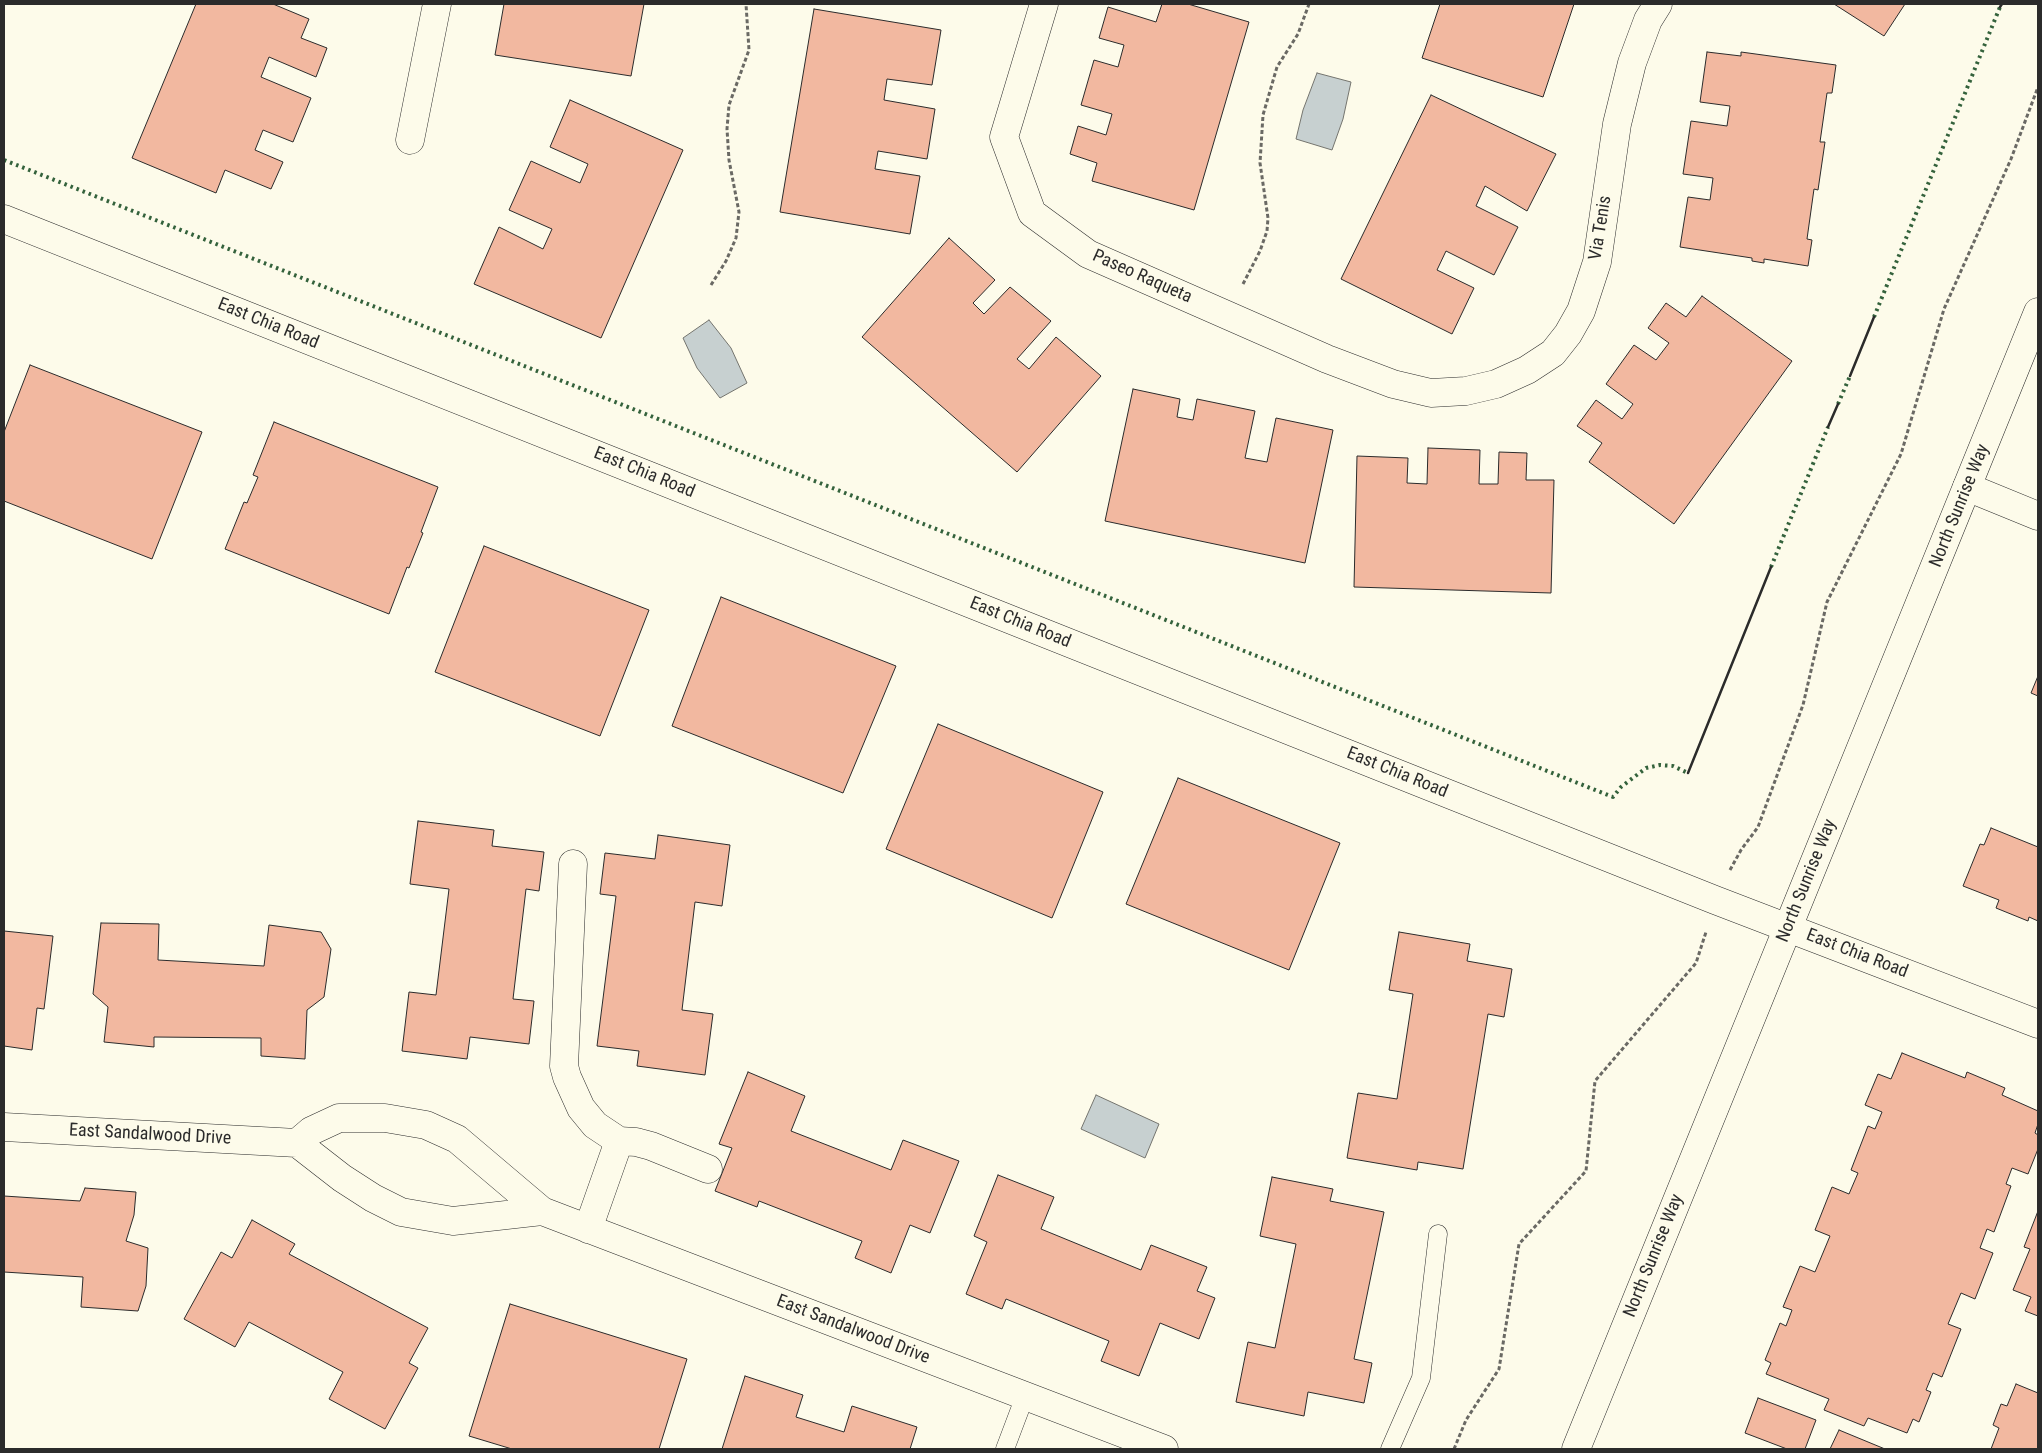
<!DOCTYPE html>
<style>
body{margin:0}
#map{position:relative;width:2042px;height:1453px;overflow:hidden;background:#fdfbea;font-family:"Roboto Condensed",sans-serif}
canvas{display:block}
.frame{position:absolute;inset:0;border:5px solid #2b2b2b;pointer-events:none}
</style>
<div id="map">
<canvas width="2042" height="1453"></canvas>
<div class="frame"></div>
</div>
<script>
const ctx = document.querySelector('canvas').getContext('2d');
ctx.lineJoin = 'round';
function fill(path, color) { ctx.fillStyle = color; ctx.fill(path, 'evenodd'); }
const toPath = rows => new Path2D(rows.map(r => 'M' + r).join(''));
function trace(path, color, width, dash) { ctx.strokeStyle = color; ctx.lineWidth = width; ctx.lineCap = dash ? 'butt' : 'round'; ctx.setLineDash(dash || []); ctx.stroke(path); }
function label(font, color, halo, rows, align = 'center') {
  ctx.font = font + ' "Roboto Condensed",sans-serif'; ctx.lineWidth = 4; ctx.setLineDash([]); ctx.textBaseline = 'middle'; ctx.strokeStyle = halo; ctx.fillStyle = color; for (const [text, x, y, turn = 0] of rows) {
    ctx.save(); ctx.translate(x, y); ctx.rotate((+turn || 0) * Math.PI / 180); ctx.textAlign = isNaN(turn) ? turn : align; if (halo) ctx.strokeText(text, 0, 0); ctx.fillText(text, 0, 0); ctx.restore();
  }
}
const water = toPath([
 [1317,73,1351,82,1343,119,1332,150,1296,139,1303,110,1317,73],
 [709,320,731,348,747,383,720,398,697,368,683,338,709,320],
 [1096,1095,1159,1124,1145,1158,1081,1129,1096,1095]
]);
fill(water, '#c7d0d0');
trace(water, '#74746e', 1);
const building = toPath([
 [196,4,273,4,309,19,301,38,327,48,316,77,269,57,261,77,311,98,293,142,263,130,255,150,283,162,271,189,225,170,216,193,132,158,196,4],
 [504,4,644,4,631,76,495,55,504,4],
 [1162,4,1188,4,1249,22,1194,210,1092,181,1097,163,1070,154,1078,126,1106,135,1112,114,1081,105,1094,60,1118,67,1124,45,1099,38,1108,7,1156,22,1162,4],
 [1440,4,1574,4,1543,97,1422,58,1440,4],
 [1834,4,1905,4,1884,36,1834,4],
 [814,9,941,30,932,85,887,79,884,100,935,109,927,159,878,151,875,169,920,176,910,234,780,212,814,9],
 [1707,52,1741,56,1741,52,1836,65,1832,93,1827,93,1820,142,1825,142,1818,190,1814,189,1807,239,1812,240,1808,266,1764,259,1764,263,1752,261,1752,258,1680,247,1688,197,1710,200,1713,178,1683,174,1691,121,1727,126,1730,106,1700,102,1707,52],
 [1431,95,1556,154,1527,211,1485,186,1476,206,1518,227,1494,275,1446,251,1437,270,1474,288,1452,334,1341,279,1431,95],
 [570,100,683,150,601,338,474,284,499,227,543,249,552,229,509,210,531,161,580,183,588,164,550,147,570,100],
 [949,238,995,280,973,303,984,314,1010,287,1051,321,1017,359,1029,369,1056,337,1101,376,1017,472,862,337,949,238],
 [1702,296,1792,361,1674,524,1589,462,1602,443,1577,426,1596,400,1622,419,1633,404,1606,384,1634,345,1656,360,1669,343,1648,328,1666,303,1686,317,1702,296],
 [30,365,202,432,152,559,4,501,4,432,30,365],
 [1133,389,1180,399,1177,417,1193,420,1197,399,1255,411,1245,458,1267,462,1276,418,1333,430,1305,563,1105,521,1133,389],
 [274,422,438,487,421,532,423,533,409,568,407,567,389,614,225,549,244,502,247,503,258,477,253,475,274,422],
 [1428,448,1480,450,1479,484,1498,484,1499,452,1527,453,1526,480,1554,480,1551,593,1354,587,1357,456,1408,458,1407,483,1427,484,1428,448],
 [484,546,649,610,600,736,435,672,484,546],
 [721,597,896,666,843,793,672,726,721,597],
 [2038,676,2038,696,2031,693,2038,676],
 [938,724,1103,792,1052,918,886,849,938,724],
 [1178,778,1340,843,1289,970,1126,904,1178,778],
 [418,821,494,830,492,846,544,852,539,891,526,889,513,999,534,1001,529,1044,470,1037,467,1059,402,1051,409,992,436,995,449,889,410,884,418,821],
 [1991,828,2038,847,2038,921,2029,917,2028,921,1996,908,1999,900,1963,886,1980,844,1984,845,1991,828],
 [658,835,730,845,722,906,695,902,682,1010,713,1014,705,1075,637,1066,639,1051,597,1046,616,896,600,894,605,853,655,859,658,835],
 [101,923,159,924,158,960,264,966,269,925,321,932,331,949,324,997,307,1010,305,1059,261,1056,261,1038,154,1037,154,1047,104,1042,108,1007,93,994,101,923],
 [4,931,53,936,44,1009,37,1008,32,1050,4,1046,4,931],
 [1399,932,1470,944,1467,961,1512,969,1504,1017,1488,1014,1463,1169,1418,1162,1417,1170,1347,1158,1358,1093,1397,1099,1413,994,1389,990,1399,932],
 [1902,1053,1965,1078,1967,1072,2005,1088,2002,1095,2038,1111,2038,1124,2035,1133,2038,1135,2038,1149,2028,1174,2012,1168,2006,1184,2011,1186,1994,1232,1987,1229,1980,1248,1993,1253,1975,1299,1961,1293,1948,1324,1961,1329,1942,1377,1933,1373,1926,1390,1931,1392,1919,1422,1913,1419,1907,1433,1868,1418,1864,1426,1824,1410,1829,1399,1766,1374,1771,1363,1765,1360,1780,1323,1786,1326,1792,1310,1783,1307,1800,1266,1815,1272,1830,1236,1815,1230,1832,1187,1849,1194,1858,1173,1851,1170,1868,1126,1875,1129,1882,1112,1865,1105,1878,1074,1891,1079,1902,1053],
 [748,1072,805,1096,791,1131,891,1170,903,1140,959,1161,930,1233,910,1225,891,1273,855,1258,862,1241,759,1201,757,1207,715,1191,732,1148,719,1144,748,1072],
 [998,1175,1054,1197,1041,1229,1141,1270,1151,1245,1207,1267,1197,1291,1215,1298,1199,1339,1160,1323,1139,1376,1101,1361,1109,1341,1006,1299,1002,1309,966,1294,987,1242,974,1236,998,1175],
 [1272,1177,1333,1189,1330,1201,1384,1212,1354,1359,1372,1363,1364,1403,1308,1392,1304,1416,1236,1402,1248,1342,1275,1348,1296,1244,1260,1236,1272,1177],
 [85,1188,136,1192,134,1215,126,1241,148,1248,146,1286,138,1311,81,1307,83,1277,4,1272,4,1196,80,1201,85,1188],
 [2038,1211,2038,1316,2025,1311,2031,1297,2013,1290,2030,1249,2024,1247,2038,1211],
 [252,1220,295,1244,289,1254,428,1328,409,1363,418,1368,385,1429,329,1399,343,1372,249,1322,235,1347,184,1319,221,1252,232,1258,252,1220],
 [510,1304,687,1359,659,1449,512,1449,469,1436,510,1304],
 [745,1376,803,1395,796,1417,844,1432,852,1406,917,1427,910,1449,722,1449,745,1376],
 [2016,1384,2038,1393,2038,1449,1991,1449,1999,1428,1993,1425,2001,1404,2007,1406,2016,1384],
 [1758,1398,1816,1420,1805,1449,1787,1449,1745,1433,1758,1398],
 [1839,1430,1885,1449,1830,1449,1839,1430]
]);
fill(building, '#f2b8a0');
trace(building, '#2b2b2b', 1);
const lane = toPath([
 [1005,1449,1025,1396],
 [1390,1449,1421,1378,1438,1234]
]);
const street = toPath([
 [1044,4,1004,137,1032,213,1088,254,1327,359,1393,384,1431,393,1466,391,1496,384,1527,370,1553,353,1568,334,1581,311,1597,262,1617,124,1632,63,1648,20,1658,4],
 [410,140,437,4],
 [4,219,1715,900,2038,1024],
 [1967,487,2038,516],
 [573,864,564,1066,567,1077,581,1108,595,1125,619,1141,588,1229],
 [4,1127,297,1143,342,1178,373,1198,401,1212,453,1221,542,1211],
 [619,1141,636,1142,651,1146,708,1169],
 [297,1143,311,1131,339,1118,385,1118,426,1125,457,1139,542,1211,1164,1449]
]);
const secondary = toPath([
 [1576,1449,2038,312]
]);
trace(lane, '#2b2b2b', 19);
trace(street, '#2b2b2b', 29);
trace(secondary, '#2b2b2b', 29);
trace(toPath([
 [1243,284,1260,251,1267,231,1268,218,1260,163,1263,115,1277,67,1298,34,1309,4],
 [711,285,726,261,736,238,739,212,729,160,727,129,729,105,749,50,746,4],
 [1730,870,1741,850,1758,827,1803,705,1827,602,1901,454,1944,309,2011,159,2038,87],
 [1454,1449,1466,1420,1499,1369,1519,1244,1586,1171,1595,1081,1696,963,1706,932]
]), '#6a6964', 3, [4, 2.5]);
trace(lane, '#fdfbea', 18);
trace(street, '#fdfbea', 28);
trace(secondary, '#fdfbea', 28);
trace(toPath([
 [4,160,1613,797,1621,787,1646,768,1660,765,1673,766,1688,773],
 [1874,317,2000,7],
 [1838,404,1850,376],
 [1771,567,1828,427]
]), '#34623c', 4, [2.5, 4]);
trace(toPath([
 [2000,7,2002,4],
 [1850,376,1874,317],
 [1828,427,1838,404],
 [1688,773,1771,567]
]), '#2b2b2b', 2.5);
label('18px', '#2b2b2b', '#fdfbea', [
 ["Via Tenis",1601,228,-81],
 ["Paseo Raqueta",1142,277,24],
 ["East Chia Road",268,324,22],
 ["East Chia Road",644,473,22],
 ["North Sunrise Way",1960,506,-68],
 ["East Chia Road",1020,623,22],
 ["East Chia Road",1397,773,22],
 ["North Sunrise Way",1807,881,-68],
 ["East Chia Road",1857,954,21],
 ["East Sandalwood Drive",150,1135,3],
 ["North Sunrise Way",1654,1256,-68],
 ["East Sandalwood Drive",853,1330,21]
]);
</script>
